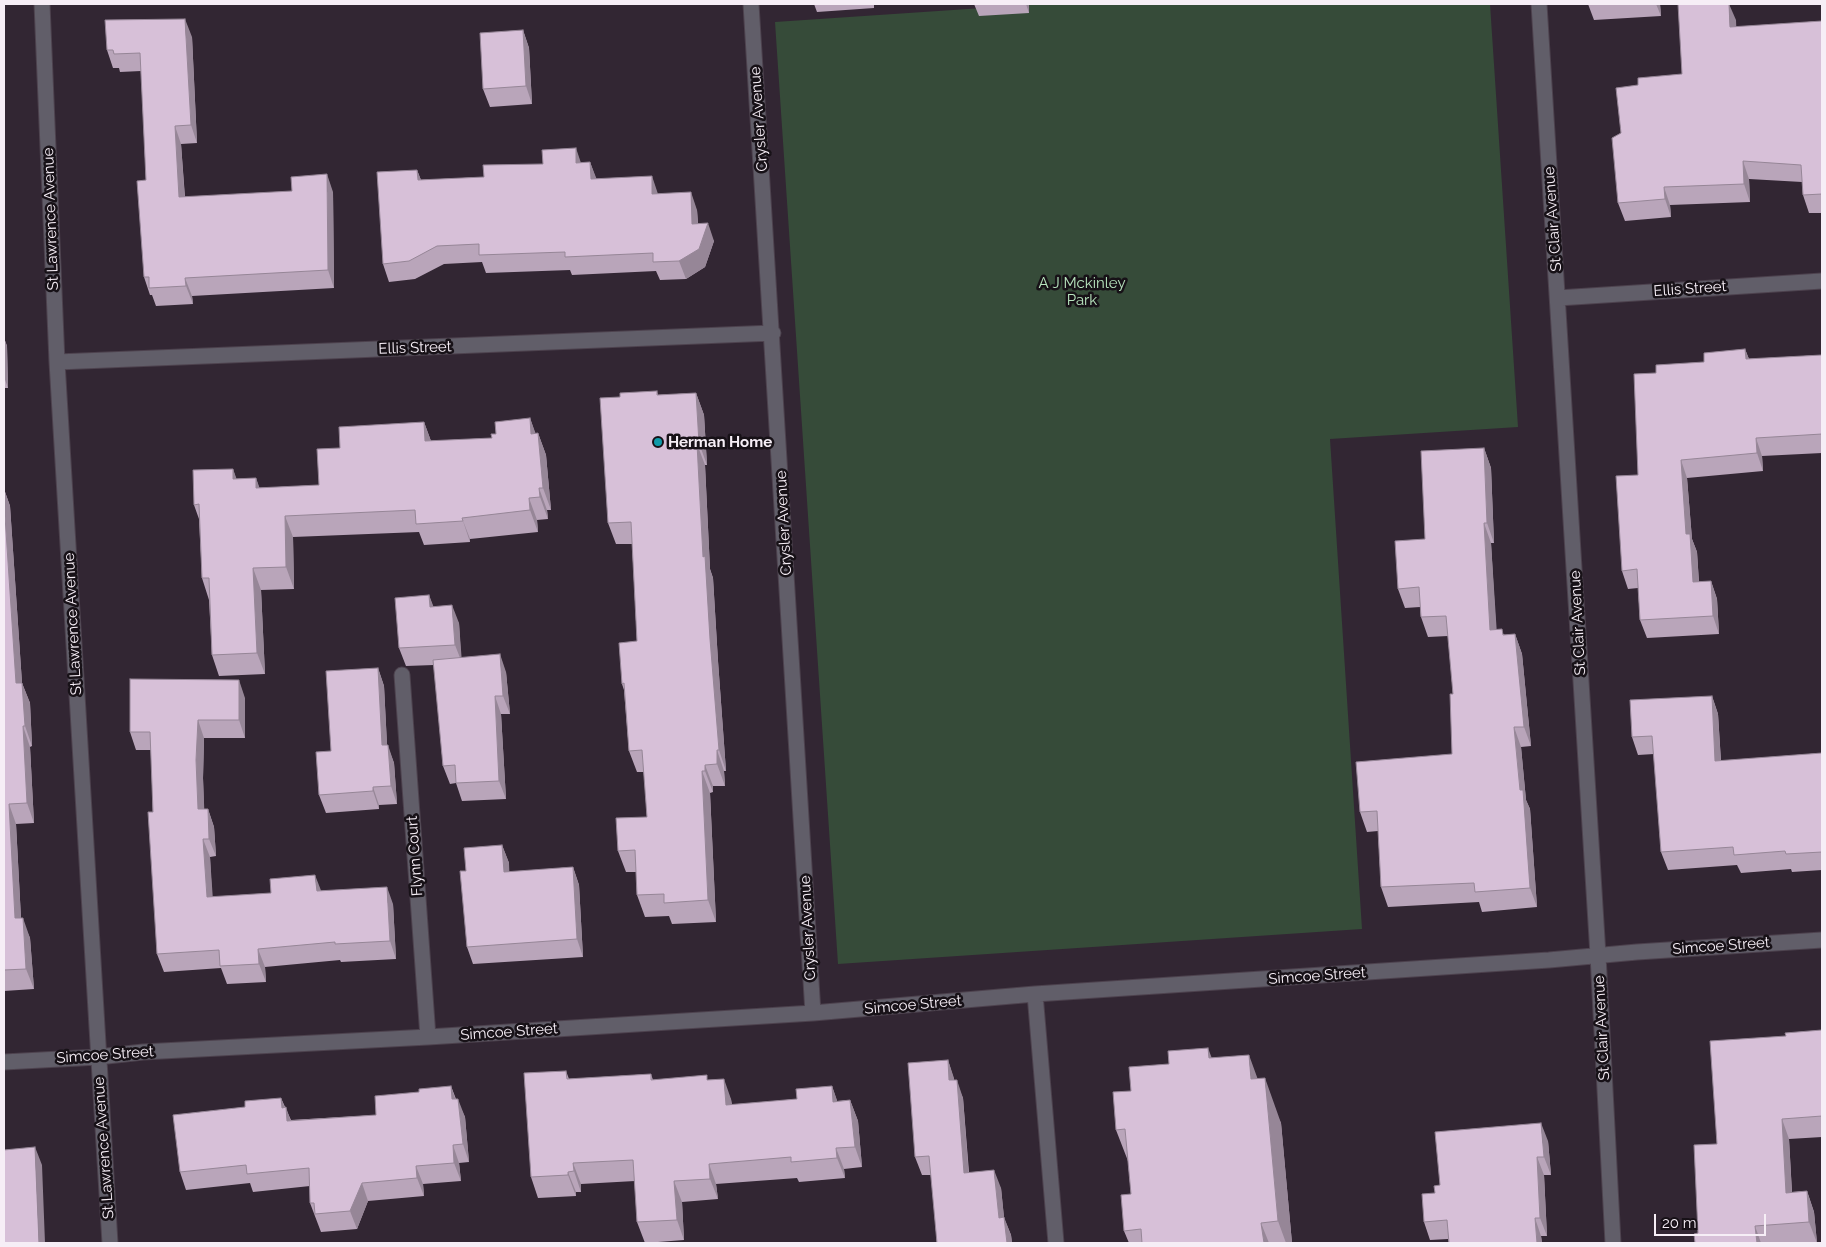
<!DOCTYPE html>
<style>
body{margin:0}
#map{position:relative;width:1826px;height:1247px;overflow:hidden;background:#322633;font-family:Raleway,sans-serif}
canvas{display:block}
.frame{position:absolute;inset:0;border:5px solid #f6eef6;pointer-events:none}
.scale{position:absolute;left:1654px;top:1214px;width:112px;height:22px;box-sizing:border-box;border:2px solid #f6eef6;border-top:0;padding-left:6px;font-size:15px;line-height:18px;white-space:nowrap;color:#f6eef6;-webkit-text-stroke:4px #171117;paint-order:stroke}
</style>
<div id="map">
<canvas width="1826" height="1247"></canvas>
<div class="frame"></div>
<div class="scale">20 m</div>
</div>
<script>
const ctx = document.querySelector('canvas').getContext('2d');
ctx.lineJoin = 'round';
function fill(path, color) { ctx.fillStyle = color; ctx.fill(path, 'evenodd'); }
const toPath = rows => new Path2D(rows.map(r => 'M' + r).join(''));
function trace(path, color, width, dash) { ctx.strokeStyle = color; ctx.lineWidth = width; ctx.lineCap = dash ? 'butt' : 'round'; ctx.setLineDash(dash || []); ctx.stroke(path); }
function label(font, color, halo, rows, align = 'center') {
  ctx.font = font + ' Raleway,sans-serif'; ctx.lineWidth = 5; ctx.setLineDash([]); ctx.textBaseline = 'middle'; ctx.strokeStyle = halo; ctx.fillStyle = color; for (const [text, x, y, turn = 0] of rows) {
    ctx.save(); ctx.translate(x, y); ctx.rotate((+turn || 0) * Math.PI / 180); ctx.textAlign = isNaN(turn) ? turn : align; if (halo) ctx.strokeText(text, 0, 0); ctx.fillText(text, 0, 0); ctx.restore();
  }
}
fill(toPath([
 [1042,4,1490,4,1518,427,1330,439,1362,929,838,964,775,22]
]), '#364b39');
const minor = toPath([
 [42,4,57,362,110,1243],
 [751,4,813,1013],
 [1539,4,1598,955,1613,1243],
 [1558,298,1822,281],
 [57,362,773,333],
 [402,675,428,1037],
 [1035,994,1056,1243],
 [4,1062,98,1057,143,1052,428,1037,813,1013,1035,994,1549,960,1637,952,1822,940]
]);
trace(minor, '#4d424e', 17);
trace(minor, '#615e69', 15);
fill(toPath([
 [814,4,874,4,874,8,817,12],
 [974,4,1029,4,1029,13,979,16],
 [1588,4,1660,4,1661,16,1594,20],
 [1736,20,1736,27,1822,21,1822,213,1809,213,1803,195,1802,182,1749,179,1750,202,1670,205,1671,217,1625,221,1618,203,1621,133,1638,85,1682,74],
 [523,30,529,48,532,104,490,107,483,89],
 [192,37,197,143,181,144,185,197,333,192,334,288,192,296,193,304,156,306,152,295,150,295,144,277,146,180,141,71,120,72,119,68,113,68,107,50],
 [590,162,596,179,658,194,697,210,698,223,714,241,705,267,686,279,660,280,656,271,572,275,570,270,486,273,482,262,444,264,415,279,389,282,383,264,417,170,421,180,484,177,581,163],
 [4,338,7,346,8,388,4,388],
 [1745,349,1749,359,1822,355,1822,453,1762,456,1763,471,1687,478,1692,539,1697,552,1699,582,1711,581,1717,599,1719,634,1647,638,1640,620,1638,588,1628,589,1622,571,1656,373,1704,362],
 [657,391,658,395,696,393,704,415,707,465,705,465,710,569,713,578,718,661,726,771,724,771,725,786,713,786,713,792,710,793,716,922,672,924,669,916,645,917,637,895,636,872,626,872,618,851,647,817,644,772,637,772,629,751,624,690,622,684,637,641,632,544,616,544,608,523,620,397],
 [530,418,535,433,538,433,546,455,551,510,547,510,548,519,537,520,538,532,470,539,470,542,424,545,419,532,293,537,294,589,261,590,265,674,219,676,212,655,209,600,202,578,199,519,194,505,233,469,236,479,256,478,259,488,319,485,340,448,424,422,431,441,492,438,496,434],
 [1484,448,1491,468,1494,543,1491,543,1496,629,1505,635,1515,634,1522,654,1531,746,1521,747,1526,800,1530,809,1537,907,1482,912,1479,902,1388,907,1381,887,1378,831,1367,832,1360,812,1452,754,1453,694,1448,636,1428,637,1421,617,1420,607,1405,608,1398,589],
 [4,489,10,506,22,683,30,703,32,746,30,747,34,823,16,824,21,918,30,938,34,989,4,991],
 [429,595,433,607,459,623,461,658,506,672,510,714,501,714,506,799,462,801,456,783,450,784,443,766,434,665,406,666,399,648],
 [378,668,384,686,387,745,394,763,397,804,379,805,379,809,326,813,319,795,331,751],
 [1712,696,1718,714,1721,761,1822,753,1822,870,1792,872,1791,869,1741,873,1737,865,1668,870,1661,852,1654,754,1638,755,1632,737],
 [245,698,245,738,204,738,203,778,204,809,208,809,214,827,216,856,210,857,212,897,321,891,393,904,396,959,341,962,340,960,265,967,266,982,227,984,221,968,164,972,157,954,151,750,136,750,130,732],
 [502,845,509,863,509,872,573,867,579,885,583,957,473,964,467,947,466,871],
 [1822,1030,1822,1137,1789,1139,1792,1192,1807,1191,1814,1212,1817,1243,1695,1243,1698,1233,1717,1144,1786,1036],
 [1212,1058,1258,1079,1281,1123,1292,1243,1129,1243,1124,1231,1131,1194,1128,1161,1116,1130,1131,1091,1169,1064],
 [948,1060,954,1080,963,1098,969,1172,1001,1188,1004,1218,1011,1235,1012,1243,937,1243,931,1175,922,1175,915,1157],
 [566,1071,569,1079,651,1074,653,1080,708,1080,731,1099,732,1105,797,1099,832,1086,837,1101,850,1100,858,1121,862,1167,844,1169,845,1178,799,1182,797,1178,716,1184,718,1199,682,1202,684,1240,645,1243,637,1222,635,1181,581,1184,581,1192,576,1192,576,1196,538,1198,531,1177],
 [451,1086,456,1099,465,1117,469,1162,459,1163,461,1181,423,1184,424,1196,368,1201,357,1229,321,1232,310,1203,310,1186,253,1192,250,1183,186,1190,180,1172,245,1107,281,1098,291,1120,376,1115,419,1092],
 [1548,1141,1551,1175,1544,1175,1547,1236,1541,1236,1542,1243,1449,1243,1448,1239,1430,1240,1424,1222,1435,1193,1440,1185]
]), '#b9a5ba');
fill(toPath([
 [1026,4,1029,4,1029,13],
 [1656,4,1660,4,1661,16],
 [1729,4,1736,20,1737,45,1730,27],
 [185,19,192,37,197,143,191,125],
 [523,30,529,48,532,104,526,86],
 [175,126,181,144,186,215,179,197],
 [576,148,582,166,576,163],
 [1743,161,1749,179,1750,202,1744,184],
 [590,162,597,180,591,179],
 [417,170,424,188,418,180],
 [327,174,333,192,334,288,328,270],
 [652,176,658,194,652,194],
 [1664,187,1670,205,1671,217,1665,199],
 [691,192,697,210,699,242,692,224],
 [708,223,714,241,705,267,686,279,679,261],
 [185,278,192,296,193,304,186,286],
 [4,338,7,346,8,388,4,377],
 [1745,349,1752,367,1746,359],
 [696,393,704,415,707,465,699,443],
 [530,418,538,440,531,434],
 [424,422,432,444,425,441],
 [538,433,546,455,551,510,543,488],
 [1756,438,1762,456,1763,471,1757,453],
 [697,444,705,465,710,569,713,578,718,661,726,771,719,750,703,557],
 [1484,448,1491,468,1494,543,1487,523],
 [1681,460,1687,478,1692,539,1697,552,1700,600,1693,582,1686,534],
 [233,469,241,491,233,479],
 [256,478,264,500,256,488],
 [539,488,547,510,548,519,540,497],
 [4,489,10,506,22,683,30,703,32,746,25,726,16,683,4,501],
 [529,498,537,520,538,532,530,510],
 [285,516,293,537,294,589,286,567],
 [462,518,470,539,470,542],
 [1484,523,1491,543,1498,650,1490,630],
 [253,568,261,590,265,674,257,653],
 [1711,581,1717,599,1719,634,1713,616],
 [429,595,436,613,430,607],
 [452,605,459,623,462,663,455,645],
 [1515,634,1522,654,1531,746,1524,727],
 [500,654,506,672,510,714,503,696],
 [378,668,384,686,388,763,382,745],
 [239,680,245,698,245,738,239,720],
 [495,696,501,714,506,799,499,781],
 [1712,696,1718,714,1722,779,1715,761],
 [198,720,204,738,203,778,205,827,198,809,196,760],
 [23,726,30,747,34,823,27,803],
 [1514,727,1521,747,1526,800,1530,809,1537,907,1530,888],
 [388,745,394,763,397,804,391,786],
 [717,750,724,771,725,786,717,764],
 [705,765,713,786,713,792,705,771],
 [702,771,710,793,716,922,708,900],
 [373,787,379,805,379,809,373,791],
 [9,804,16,824,22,938,15,918],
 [208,809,214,827,216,856,209,839],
 [203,839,210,857,214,915,207,897],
 [502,845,509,863,510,890,504,872],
 [573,867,579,885,583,957,577,939],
 [315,875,322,893,317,891],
 [387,887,393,904,396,959,390,941],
 [23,918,30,938,34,989,26,969],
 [258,949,265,967,266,982,259,964],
 [1208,1048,1225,1093,1209,1058],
 [1249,1055,1265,1099,1251,1079],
 [948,1060,954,1078,955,1098,949,1080],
 [1265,1078,1281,1123,1292,1243,1286,1243,1278,1221],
 [724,1079,731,1099,733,1126,726,1105],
 [957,1080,963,1098,970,1191,964,1173],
 [451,1086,457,1104,452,1099],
 [832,1086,839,1106,833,1102],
 [281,1098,286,1111,286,1107,292,1125,294,1139,282,1108],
 [458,1099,465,1117,469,1162,463,1144],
 [850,1100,858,1121,862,1167,855,1147],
 [1782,1119,1789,1139,1793,1213,1786,1193],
 [1541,1123,1548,1141,1551,1175,1544,1157],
 [453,1145,459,1163,461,1181,454,1163],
 [35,1147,42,1165,45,1243,39,1243],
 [836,1148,844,1169,845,1178,837,1158],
 [1537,1157,1544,1175,1547,1236,1540,1218],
 [573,1163,581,1184,581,1192,574,1171],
 [709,1164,716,1184,718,1199,710,1179],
 [416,1166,423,1184,424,1196,417,1178],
 [994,1170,1001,1188,1006,1236,999,1218],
 [568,1172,576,1192,576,1196,568,1175],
 [674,1181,682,1202,684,1240,677,1220],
 [362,1183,368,1201,357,1229,350,1211],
 [1807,1191,1814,1212,1817,1243,1809,1222],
 [1004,1217,1011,1235,1012,1243,1007,1243],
 [1535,1218,1541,1236,1542,1243,1537,1243],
 [1261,1223,1269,1243,1264,1243],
 [1755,1226,1761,1243,1757,1243]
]), '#968697');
const building = toPath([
 [1678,4,1729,4,1730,27,1822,21,1822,194,1803,195,1801,165,1743,161,1744,184,1664,187,1665,199,1618,203,1612,138,1621,133,1616,88,1638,85,1638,78,1682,74,1678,4],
 [185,19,191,125,175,126,179,197,292,191,291,177,327,174,328,270,185,278,186,286,149,288,149,277,144,277,137,181,146,180,140,53,114,54,113,50,107,50,105,20,185,19],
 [523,30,526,86,483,89,480,33,523,30],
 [576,148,576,163,590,162,591,179,652,176,652,194,691,192,692,224,708,223,699,249,679,261,653,262,653,253,565,257,565,252,479,255,479,244,437,246,409,261,383,264,377,172,417,170,418,180,484,177,483,165,543,164,542,150,576,148],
 [1745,349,1746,359,1822,355,1822,434,1756,438,1757,453,1681,460,1686,534,1690,534,1693,582,1711,581,1713,616,1640,620,1637,569,1622,571,1616,476,1638,475,1634,374,1656,373,1656,365,1704,362,1704,353,1745,349],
 [657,391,657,395,696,393,699,443,697,444,703,557,705,556,710,639,719,750,717,750,717,764,705,765,705,771,702,771,708,900,664,903,664,894,637,895,635,850,618,851,616,818,647,817,642,750,629,751,624,683,622,684,619,643,637,641,631,522,608,523,600,398,620,397,620,393,657,391],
 [530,418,531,434,538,433,543,488,539,488,540,497,529,498,530,510,462,518,463,521,416,524,415,510,285,516,286,567,253,568,257,653,212,655,209,578,202,578,199,504,194,505,193,470,233,469,233,479,256,478,256,488,319,485,317,449,340,448,339,427,424,422,425,441,492,438,491,434,496,434,495,422,530,418],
 [1484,448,1487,523,1484,523,1490,630,1502,629,1503,635,1515,634,1524,727,1514,727,1520,790,1523,790,1530,888,1475,892,1474,883,1381,887,1377,811,1360,812,1356,762,1452,754,1450,694,1453,694,1446,616,1421,617,1419,587,1398,589,1395,541,1425,539,1421,451,1484,448],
 [4,501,16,683,22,683,25,726,23,726,27,803,9,804,15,918,23,918,26,969,4,970,4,501],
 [429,595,430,607,452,605,455,645,399,648,395,598,429,595],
 [500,654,503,696,495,696,499,781,456,783,455,765,443,766,433,660,500,654],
 [378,668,382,745,388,745,391,786,373,787,373,791,319,795,316,752,331,751,326,671,378,668],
 [130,679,239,680,239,720,198,720,196,760,198,809,208,809,209,839,203,839,207,897,271,893,270,879,315,875,317,891,387,887,390,941,335,944,335,942,258,949,259,964,220,966,219,950,157,954,148,812,153,812,150,732,130,732,130,679],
 [1712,696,1715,761,1822,753,1822,852,1786,854,1785,851,1734,855,1733,847,1661,852,1652,736,1632,737,1630,700,1712,696],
 [502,845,504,872,573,867,577,939,467,947,460,871,466,871,464,848,502,845],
 [1822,1030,1822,1116,1782,1119,1786,1193,1807,1191,1809,1222,1755,1226,1757,1243,1695,1243,1694,1234,1698,1233,1694,1145,1717,1144,1710,1041,1786,1036,1785,1033,1822,1030],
 [1208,1048,1209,1058,1249,1055,1251,1079,1265,1078,1278,1221,1261,1223,1264,1243,1142,1243,1141,1229,1124,1231,1121,1195,1131,1194,1125,1129,1116,1130,1113,1092,1131,1091,1129,1067,1169,1064,1168,1051,1208,1048],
 [948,1060,949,1080,957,1080,964,1173,994,1170,999,1218,1004,1217,1007,1243,937,1243,929,1156,915,1157,908,1063,948,1060],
 [566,1071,567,1079,651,1074,651,1080,707,1075,707,1080,724,1079,726,1105,797,1099,796,1089,832,1086,833,1102,850,1100,855,1147,836,1148,837,1158,791,1162,791,1157,709,1164,710,1179,674,1181,677,1220,637,1222,633,1160,573,1163,574,1171,568,1172,568,1175,531,1177,524,1073,566,1071],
 [451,1086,452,1099,458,1099,463,1144,453,1145,454,1163,416,1166,417,1178,362,1183,350,1211,315,1214,314,1203,310,1203,309,1168,247,1174,246,1165,180,1172,173,1115,245,1107,245,1101,281,1098,282,1108,286,1107,287,1121,376,1115,375,1096,419,1092,419,1089,451,1086],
 [1541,1123,1544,1157,1537,1157,1540,1218,1535,1218,1537,1243,1449,1243,1447,1220,1424,1222,1422,1194,1435,1193,1434,1186,1440,1185,1435,1132,1541,1123],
 [35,1147,39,1243,4,1243,4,1150,35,1147]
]);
fill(building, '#d7c0d8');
trace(building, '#968697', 1);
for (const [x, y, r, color] of [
 [658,442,5,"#0f9aa8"]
]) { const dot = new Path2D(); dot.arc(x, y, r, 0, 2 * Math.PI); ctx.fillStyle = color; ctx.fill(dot); trace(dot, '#171117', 2); }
label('15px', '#f6eef6', '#171117', [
 ["Crysler Avenue",759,119,-94],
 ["St Lawrence Avenue",51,219,-92],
 ["St Clair Avenue",1553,219,-94],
 ["Ellis Street",1690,289,-4],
 ["Ellis Street",415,348,-2],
 ["Crysler Avenue",784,523,-93],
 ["St Clair Avenue",1578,623,-93],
 ["St Lawrence Avenue",73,624,-93],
 ["Flynn Court",415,856,-94],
 ["Crysler Avenue",808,928,-93],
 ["Simcoe Street",1721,946,-4],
 ["Simcoe Street",1317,976,-4],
 ["Simcoe Street",913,1005,-5],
 ["St Clair Avenue",1602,1028,-93],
 ["Simcoe Street",509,1032,-4],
 ["Simcoe Street",105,1055,-4],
 ["St Lawrence Avenue",104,1148,-94]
]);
label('15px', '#b8e5be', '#171117', [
 ["A J Mckinley",1082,283],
 ["Park",1082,300]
]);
label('bold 15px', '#f6eef6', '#171117', [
 ["Herman Home",668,442]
], 'left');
</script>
